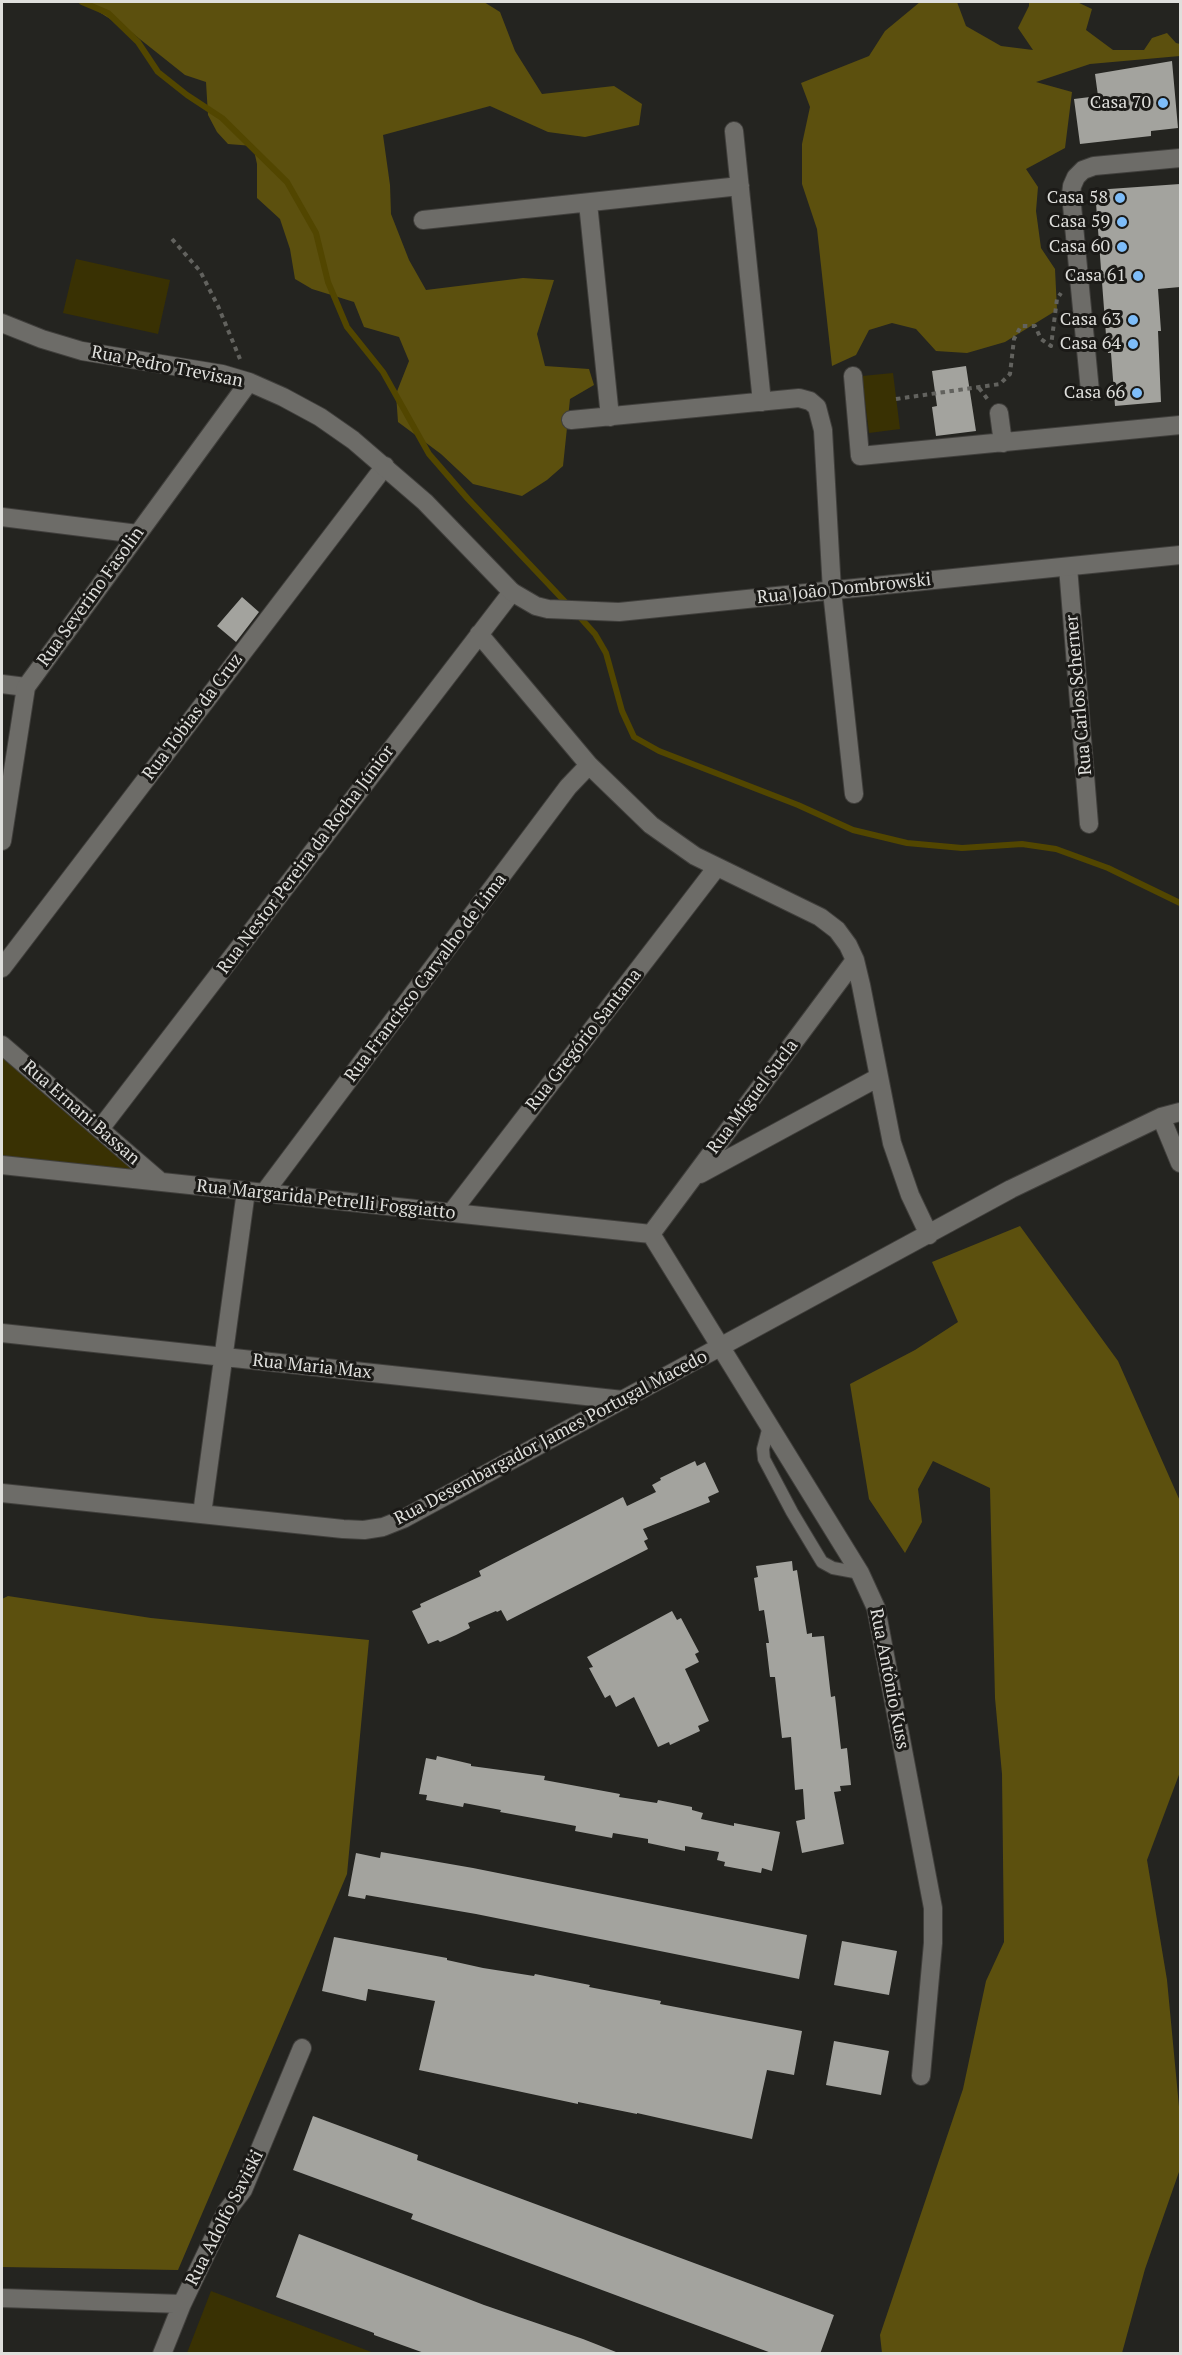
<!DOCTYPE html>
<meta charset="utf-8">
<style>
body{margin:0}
#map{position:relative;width:1182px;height:2355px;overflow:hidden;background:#242420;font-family:"PT Serif",serif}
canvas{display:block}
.frame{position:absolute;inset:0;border:3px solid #dfdfdc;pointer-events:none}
</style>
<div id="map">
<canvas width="1182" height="2355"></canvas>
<div class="frame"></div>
</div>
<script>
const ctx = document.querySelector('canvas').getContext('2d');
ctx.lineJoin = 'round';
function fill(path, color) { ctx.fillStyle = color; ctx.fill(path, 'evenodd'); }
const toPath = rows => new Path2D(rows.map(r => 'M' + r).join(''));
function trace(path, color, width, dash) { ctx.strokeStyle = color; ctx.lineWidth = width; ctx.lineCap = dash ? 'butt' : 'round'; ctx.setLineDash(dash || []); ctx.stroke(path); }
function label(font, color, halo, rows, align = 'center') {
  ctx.font = font + ' "PT Serif",serif'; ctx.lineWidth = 6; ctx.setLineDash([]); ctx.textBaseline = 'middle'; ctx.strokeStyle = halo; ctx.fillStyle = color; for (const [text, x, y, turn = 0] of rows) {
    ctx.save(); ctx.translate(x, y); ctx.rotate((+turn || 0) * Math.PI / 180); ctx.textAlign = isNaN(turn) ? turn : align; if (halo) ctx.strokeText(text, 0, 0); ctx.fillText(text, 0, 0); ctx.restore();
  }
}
fill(toPath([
 [76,259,170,280,158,334,63,313],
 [893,373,900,429,869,433,862,376],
 [2,1055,142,1177,2,1159],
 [211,2291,374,2353,187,2353]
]), '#393103');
fill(toPath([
 [83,2,484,2,500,12,515,51,542,94,614,86,642,104,639,125,585,137,548,132,490,106,383,135,390,185,391,214,409,260,426,290,523,278,554,280,537,334,545,366,589,369,594,385,570,399,563,466,547,480,522,496,473,484,441,454,398,422,396,394,409,361,399,337,364,327,354,302,312,289,295,279,290,249,280,219,257,198,257,164,253,146,228,144,217,132,208,115,206,82,185,75,131,32],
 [920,2,957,2,966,26,1001,46,1033,50,1018,28,1029,6,1029,2,1077,2,1092,9,1086,30,1113,50,1144,50,1152,38,1167,33,1176,43,1180,44,1180,56,1090,64,1036,82,1072,92,1065,148,1026,169,1038,187,1036,211,1041,248,1055,269,1057,310,1005,342,967,353,936,351,916,329,892,323,869,330,856,355,832,366,817,229,802,184,802,144,810,107,801,83,869,56,885,31],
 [1020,1226,1118,1361,1180,1501,1180,1772,1147,1860,1167,1980,1180,2117,1180,2169,1145,2269,1122,2353,882,2353,880,2335,963,2089,986,1981,1004,1942,1002,1774,995,1698,990,1488,933,1461,918,1489,922,1522,905,1553,869,1499,850,1384,915,1350,958,1322,932,1262],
 [8,1596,151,1618,369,1640,347,1874,178,2270,2,2267,2,1599]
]), '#5c500e');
trace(toPath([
 [82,2,108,13,138,42,158,72,187,95,222,118,287,182,316,233,328,282,347,327,383,372,429,454,468,499,570,607],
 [577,614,595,634,606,653,622,711,634,737,659,751,798,805,853,830,907,843,962,848,1022,844,1056,849,1108,868,1180,903]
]), '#524600', 6);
fill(toPath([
 [1172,61,1178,128,1151,131,1151,136,1080,144,1074,99,1098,96,1095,74],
 [1180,184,1180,287,1158,289,1161,331,1158,331,1161,402,1115,406,1111,353,1108,353,1106,335,1095,190],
 [966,366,976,431,936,436,932,407,937,406,932,371],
 [242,597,259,612,236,642,217,626],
 [695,1461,697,1466,705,1462,719,1492,708,1497,710,1502,643,1529,648,1539,644,1541,648,1549,507,1621,501,1610,497,1612,496,1611,468,1623,470,1628,456,1635,440,1642,438,1640,428,1644,412,1611,421,1607,420,1604,481,1576,479,1571,623,1497,627,1506,656,1492,652,1485,661,1480,660,1478],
 [792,1561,793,1571,797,1570,807,1634,812,1633,812,1637,824,1636,831,1697,835,1696,841,1749,847,1748,851,1785,840,1786,841,1791,834,1792,844,1844,802,1853,796,1821,805,1819,803,1789,795,1790,791,1737,782,1738,775,1677,770,1677,766,1643,769,1643,764,1610,759,1611,754,1578,758,1577,756,1566],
 [672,1611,677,1620,681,1618,699,1652,695,1654,699,1662,685,1669,709,1721,698,1726,700,1731,670,1745,669,1742,658,1747,634,1697,616,1707,610,1695,605,1698,589,1668,593,1667,587,1657],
 [437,1756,471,1764,471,1766,545,1776,544,1780,620,1794,619,1797,657,1803,658,1800,692,1807,692,1810,703,1813,701,1819,734,1826,734,1823,780,1832,772,1871,762,1868,761,1873,724,1866,725,1862,717,1860,719,1852,685,1846,685,1851,648,1843,648,1839,613,1833,612,1838,575,1831,576,1826,500,1812,501,1810,464,1803,463,1807,426,1800,427,1795,419,1794,426,1758,436,1760],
 [381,1852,473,1868,807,1935,799,1979,476,1914,366,1895,365,1899,348,1896,356,1853,380,1858],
 [334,1937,447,1958,447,1960,483,1968,534,1976,535,1974,590,1985,589,1987,661,2001,660,2004,802,2031,794,2075,767,2070,752,2139,637,2113,637,2114,578,2102,578,2104,419,2070,435,2001,368,1989,366,2001,322,1991],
 [842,1941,897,1951,889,1995,834,1985],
 [834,2041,889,2051,881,2095,826,2085],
 [313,2116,418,2155,417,2160,834,2315,820,2354,774,2354,411,2219,413,2214,293,2170],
 [299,2234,484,2305,583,2339,616,2352,615,2354,427,2354,374,2335,374,2333,276,2297]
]), '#a3a39e');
const lane = toPath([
 [769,1426,763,1449,764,1459,792,1512,822,1562,833,1568,860,1573]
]);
const street = toPath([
 [734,131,762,402],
 [588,203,610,417],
 [423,220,740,186],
 [853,376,860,456,1180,425],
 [1090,391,1071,195,1072,186,1076,177,1083,170,1094,166,1180,158],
 [999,413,1003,443],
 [571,420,799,398,810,401,817,407,823,430,832,591,854,794],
 [2,517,138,534],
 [1068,567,1089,824],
 [479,634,589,765,651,825,695,856,820,917,837,930,848,945,855,960,861,985,892,1143,910,1195,929,1235],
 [2,684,26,687],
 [2,968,385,466],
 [2,1045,161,1182],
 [1161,1117,1180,1163],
 [100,1129,512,592],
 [2,1165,651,1234],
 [700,1174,879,1077],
 [264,1193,568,787,589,765],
 [451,1213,717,867],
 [651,1234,860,1573,876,1608,933,1908,933,1943,921,2076],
 [651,1234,855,960],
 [2,1333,623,1400],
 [2,1493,343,1529,364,1530,383,1527,403,1519,1011,1189,1161,1117,1180,1112],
 [202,1514,246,1191],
 [2,2298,182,2304],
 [162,2354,182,2304,226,2212,243,2190,302,2048]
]);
const secondary = toPath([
 [2,323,42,339,82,351,222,374,249,382,283,397,320,417,353,440,425,502,512,592,536,606,548,609,619,612,1180,555],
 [2,841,26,687,249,382]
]);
trace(lane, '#403f3c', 14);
trace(street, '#403f3c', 20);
trace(secondary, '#403f3c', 20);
trace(toPath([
 [172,239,200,271,218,306,240,359],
 [979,388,989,401],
 [896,399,1000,384,1010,374,1014,339,1021,326,1035,326,1041,339,1051,346,1057,299,1061,293]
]), '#62625e', 4, [4.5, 4.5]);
trace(lane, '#6d6c68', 12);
trace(street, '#6d6c68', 18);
trace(secondary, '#6d6c68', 18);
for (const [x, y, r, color] of [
 [1163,103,6,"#7ebdf9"],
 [1120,198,6,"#7ebdf9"],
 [1122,222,6,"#7ebdf9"],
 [1122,247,6,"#7ebdf9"],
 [1138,276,6,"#7ebdf9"],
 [1133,320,6,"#7ebdf9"],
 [1133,344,6,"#7ebdf9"],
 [1137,393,6,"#7ebdf9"]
]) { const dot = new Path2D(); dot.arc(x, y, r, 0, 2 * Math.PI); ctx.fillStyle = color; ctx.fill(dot); trace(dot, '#1b1a17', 2); }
label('18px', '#dfdfdc', '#1b1a17', [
 ["Casa 70",1151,103],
 ["Casa 58",1108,198],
 ["Casa 59",1110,222],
 ["Casa 60",1110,247],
 ["Casa 61",1126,276],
 ["Casa 63",1121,320],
 ["Casa 64",1121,344],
 ["Casa 66",1125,393]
], 'right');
label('18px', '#dfdfdc', '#1b1a17', [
 ["Rua Pedro Trevisan",167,367,11],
 ["Rua João Dombrowski",844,589,-6],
 ["Rua Severino Fasolin",91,597,-54],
 ["Rua Carlos Scherner",1079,695,-95],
 ["Rua Tobias da Cruz",193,717,-53],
 ["Rua Nestor Pereira da Rocha Júnior",306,860,-53],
 ["Rua Francisco Carvalho de Lima",426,978,-53],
 ["Rua Gregório Santana",584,1040,-52],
 ["Rua Miguel Sucla",753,1097,-53],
 ["Rua Ernani Bassan",81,1113,41],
 ["Rua Margarida Petrelli Foggiatto",326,1200,6],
 ["Rua Maria Max",312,1367,6],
 ["Rua Desembargador James Portugal Macedo",551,1438,-28],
 ["Rua Antônio Kuss",889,1679,79],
 ["Rua Adolfo Saviski",225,2218,-63]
]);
</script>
